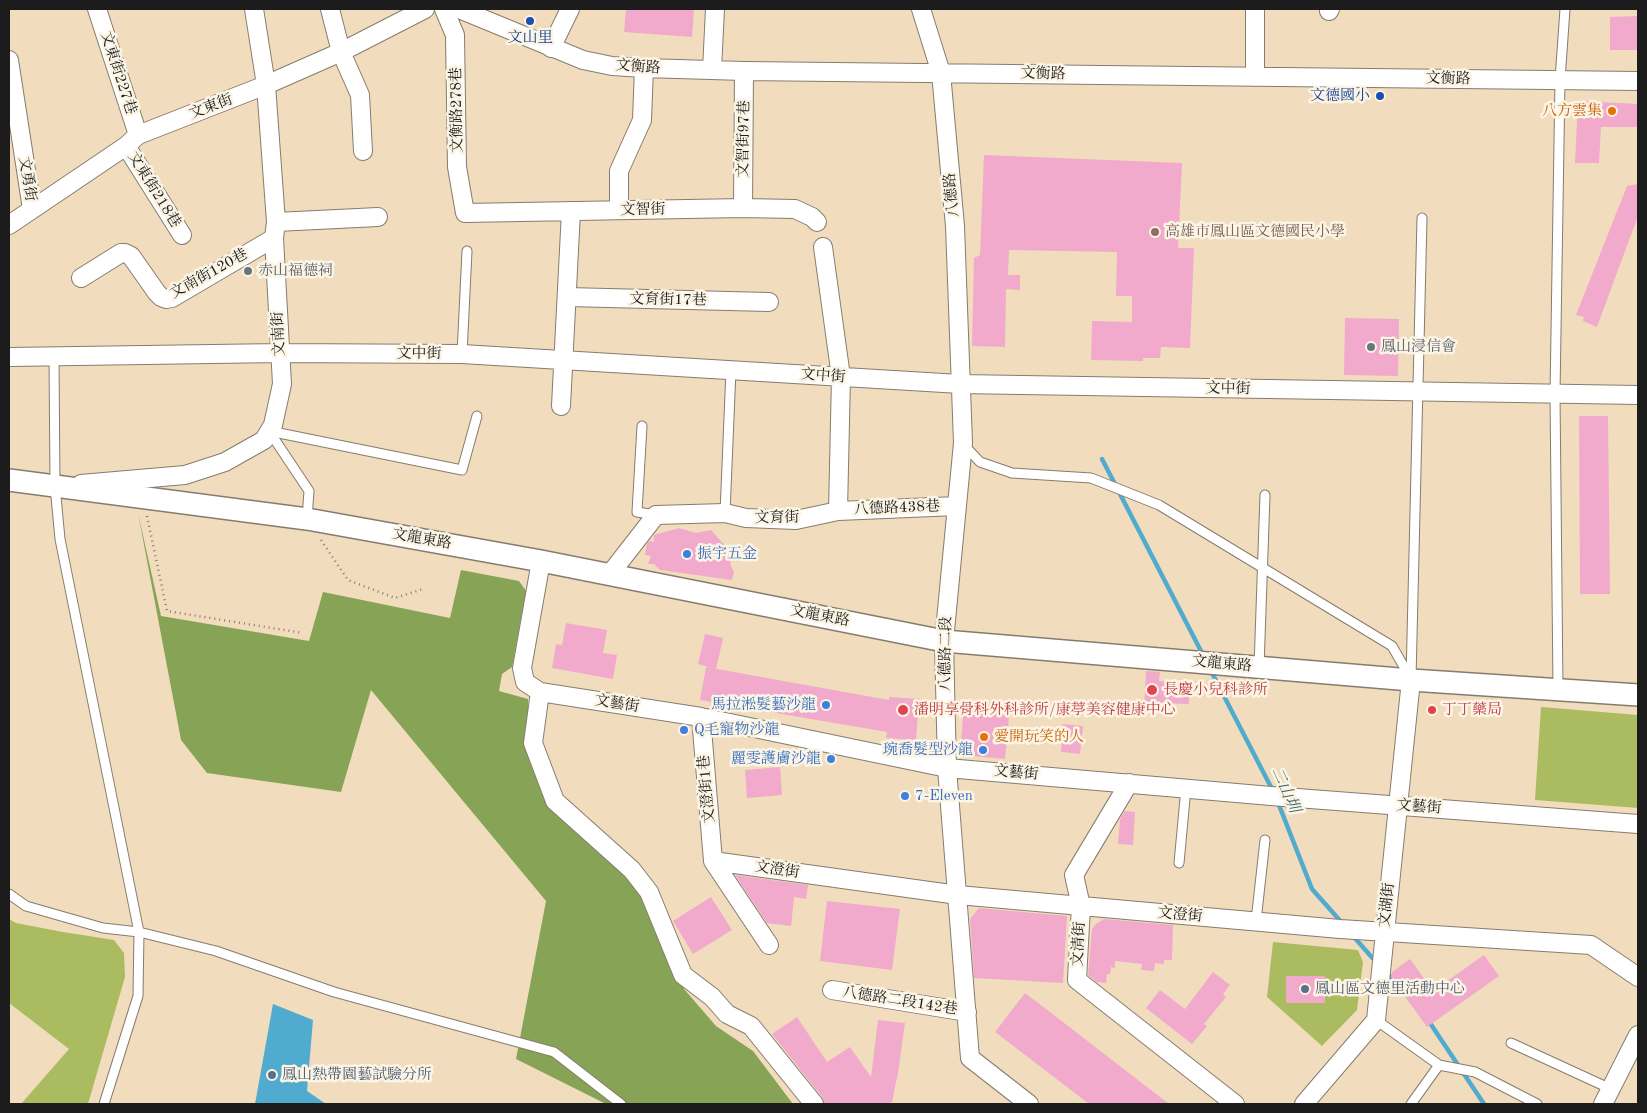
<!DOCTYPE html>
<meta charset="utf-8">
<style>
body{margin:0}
#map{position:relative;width:1647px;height:1113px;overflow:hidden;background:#f1ddbe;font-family:"Old Standard TT",serif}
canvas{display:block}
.frame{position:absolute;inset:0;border:10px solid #1c1c1c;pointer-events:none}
</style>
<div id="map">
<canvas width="1647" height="1113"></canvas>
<div class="frame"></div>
</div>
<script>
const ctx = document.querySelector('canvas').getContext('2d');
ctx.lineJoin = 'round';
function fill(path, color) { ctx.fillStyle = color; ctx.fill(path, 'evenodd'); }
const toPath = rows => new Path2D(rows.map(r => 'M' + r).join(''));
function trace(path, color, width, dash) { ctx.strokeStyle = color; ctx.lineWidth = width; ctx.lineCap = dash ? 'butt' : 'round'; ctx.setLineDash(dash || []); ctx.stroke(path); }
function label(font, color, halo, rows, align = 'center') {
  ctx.font = font + ' "Old Standard TT","Noto Serif TC",serif'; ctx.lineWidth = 5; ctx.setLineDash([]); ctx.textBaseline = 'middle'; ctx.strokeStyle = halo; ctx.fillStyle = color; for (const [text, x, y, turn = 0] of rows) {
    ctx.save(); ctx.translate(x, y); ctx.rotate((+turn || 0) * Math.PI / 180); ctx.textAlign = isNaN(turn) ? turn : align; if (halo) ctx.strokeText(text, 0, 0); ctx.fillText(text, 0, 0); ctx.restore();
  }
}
fill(toPath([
 [1541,707,1638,715,1638,808,1535,800],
 [9,919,16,923,63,932,114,940,124,953,125,977,88,1104,21,1104,69,1049,9,1003],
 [1273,942,1358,950,1363,962,1357,1010,1322,1046,1267,997]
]), '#aabc5f');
fill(toPath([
 [138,513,161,616,309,641,323,592,450,618,461,570,519,581,526,591,512,667,502,674,499,691,528,699,528,743,548,801,641,893,684,989,716,1026,753,1051,793,1104,606,1104,516,1059,546,901,371,690,341,792,207,773,181,740]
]), '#87a456');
fill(toPath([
 [273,1004,313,1020,307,1091,326,1104,255,1104]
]), '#51abce');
trace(toPath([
 [1102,459,1203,655],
 [1210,669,1273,791],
 [1277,800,1312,889,1343,924],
 [1353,936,1376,962],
 [1387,973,1398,986],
 [1428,1020,1484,1104]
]), '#51abce', 4.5);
fill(toPath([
 [626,9,694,9,692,37,624,32],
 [1638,16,1638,50,1610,50,1610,17],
 [1578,101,1638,104,1638,127,1601,127,1599,163,1575,163],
 [984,155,1182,163,1178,248,1194,248,1190,348,1161,347,1160,358,1143,358,1143,361,1091,360,1092,321,1132,322,1132,296,1116,296,1117,252,1009,250,1008,275,1020,275,1020,290,1006,289,1005,347,972,346,974,258,980,255],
 [1638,184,1638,216,1597,327,1583,321,1584,317,1576,315,1627,186],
 [1345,318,1399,319,1398,376,1344,375],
 [1579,416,1608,416,1610,594,1580,594],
 [679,528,696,533,711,530,728,549,731,566,734,572,732,580,660,570,654,564,648,564,651,556,645,555,647,544,649,541,654,542,654,535],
 [566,623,607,630,603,653,617,655,613,679,552,668,556,644,562,645],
 [705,634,723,638,716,669,698,664],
 [706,667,889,700,889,697,919,699,916,740,886,738,887,732,700,700],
 [1146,671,1160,672,1159,681,1190,683,1189,704,1158,703,1158,709,1144,708],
 [964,703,1010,706,1005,759,960,755],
 [1063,724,1083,726,1080,754,1061,752],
 [780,767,782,795,747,798,745,770],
 [1125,811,1135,812,1133,845,1118,844,1120,819],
 [735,875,808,885,806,899,794,897,791,926,767,923],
 [711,897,732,930,693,954,673,921],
 [827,901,900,909,892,970,820,961],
 [979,908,1067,916,1063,983,974,978,970,919],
 [1104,919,1173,925,1172,960,1164,960,1164,964,1155,963,1154,971,1141,970,1142,964,1115,961,1115,968,1111,967,1110,974,1107,974,1106,983,1097,982,1088,975,1092,929,1096,924],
 [1484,955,1499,976,1427,1027,1391,977,1392,972,1410,959,1433,991],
 [1213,972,1230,985,1223,994,1226,997,1204,1024,1207,1026,1192,1044,1146,1008,1160,990,1185,1009],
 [1286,976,1325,976,1325,1003,1286,1003],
 [1025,993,1050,1012,1169,1104,1089,1104,1037,1064,995,1032],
 [797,1017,827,1062,850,1047,871,1077,878,1020,905,1023,898,1073,892,1102,888,1104,824,1104,822,1097,772,1034]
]), '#f1aacb');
const service = toPath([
 [462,354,467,251],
 [54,357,55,486,60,539,139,932,138,996,104,1104],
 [642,426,637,512,656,515],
 [269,431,462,470,477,416],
 [269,431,309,491,307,519],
 [963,444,980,462,1012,473,1091,478,1159,505,1392,646,1411,679],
 [725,513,731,370],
 [1259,667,1265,495],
 [1411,679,1422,218],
 [1558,689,1555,394,1560,80,1565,9],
 [1179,863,1186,788],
 [9,894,26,906,103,928,139,932,216,951,334,992,554,1052,621,1104],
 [1256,921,1265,840],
 [1376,1020,1439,1065,1411,1104],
 [1511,1043,1611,1089],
 [1439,1065,1475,1072,1537,1104]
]);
const minor = toPath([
 [97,9,138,135],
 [330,9,341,52,360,95,363,151],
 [444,9,455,35,457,167,465,213,743,208,795,209,812,217,817,222],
 [459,9,583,60,612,66,644,68,744,71,1638,81],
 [921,9,941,73,955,226,963,443,944,641,947,768,970,1058,1029,1104],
 [1329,11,1330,9],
 [551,48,570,9],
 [9,60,32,209],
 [712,70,715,9],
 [1255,77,1255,9],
 [126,146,182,235],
 [743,208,744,71],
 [619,210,619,171,642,120,644,68],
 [276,222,378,217],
 [9,225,126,146,138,135,266,85,341,52,425,9],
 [81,278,121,253,125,253,131,256,157,293,161,297,166,299,172,298,274,238],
 [567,297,769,302],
 [9,357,280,353,462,354,960,384,1638,395],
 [561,406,571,211],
 [81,484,185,475,225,462,264,440,273,425,282,384,274,238,276,222,266,85,254,9],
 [838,511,957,506],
 [541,561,522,668,525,682,540,692,701,717,947,768,1271,796,1638,824],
 [610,574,656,515,725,513,746,518,796,520,838,511,841,377,823,247],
 [540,692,533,743,555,801,632,870,649,892,683,975,712,997,727,1014,751,1026,814,1104],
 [701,717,713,861,769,945],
 [1129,783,1074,875,1081,906,1077,980,1235,1104],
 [713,861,958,895,1340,929,1591,945,1638,977],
 [832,990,967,1012],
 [1304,1104,1376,1020,1411,680],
 [1603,1104,1638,1035]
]);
const tertiary = toPath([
 [9,480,307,519,541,561,944,641,1411,680,1638,695]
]);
trace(service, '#867c6d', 11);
trace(minor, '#867c6d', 20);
trace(tertiary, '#867c6d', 24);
trace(toPath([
 [147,516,167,611,303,633],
 [321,540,348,580,395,598,423,589]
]), '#867c6d', 2.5, [1, 4]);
trace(service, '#fff', 9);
trace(minor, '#fff', 18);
trace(tertiary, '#fff', 21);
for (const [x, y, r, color] of [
 [530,21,5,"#1a4fb4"],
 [1380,96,5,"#1a4fb4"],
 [1612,111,5,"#e8710a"],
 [1155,232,5,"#8d6e63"],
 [248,271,5,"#6b7280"],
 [1371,347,5,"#6b7280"],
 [687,554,5,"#3f7fe0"],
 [1152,690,6,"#e0444e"],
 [826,705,5,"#3f7fe0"],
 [903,710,6,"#e0444e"],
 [1432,710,5,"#e0444e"],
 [684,730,5,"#3f7fe0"],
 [984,737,5,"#e8710a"],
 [983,750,5,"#3f7fe0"],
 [831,759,5,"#3f7fe0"],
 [905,796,5,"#3f7fe0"],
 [1305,989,5,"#5c6f8a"],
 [272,1075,5,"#5c6f8a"]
]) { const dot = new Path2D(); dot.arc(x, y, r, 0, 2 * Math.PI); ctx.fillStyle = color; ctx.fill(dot); trace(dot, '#fcf5e5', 2); }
label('15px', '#164399', '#fcf5e5', [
 ["文山里",530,38],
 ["文德國小",1370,96,"right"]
]);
label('15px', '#1c1c1c', '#fcf5e5', [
 ["文衡路",638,67,4],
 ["文東街227巷",118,73,72],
 ["文衡路",1043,74,1],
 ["文衡路",1448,79,1],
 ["文東街",211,107,-21],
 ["文衡路278巷",457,110,-91],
 ["文智街97巷",744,139,-89],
 ["文勇街",27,179,81],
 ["文東街218巷",154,190,58],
 ["八德路",952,195,-95],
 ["文智街",643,210,-1],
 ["文南街120巷",209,274,-29],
 ["文育街17巷",668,300,1],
 ["文南街",279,334,-93],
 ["文中街",419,354],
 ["文中街",823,376,4],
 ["文中街",1228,389,1],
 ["八德路438巷",897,508,-2],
 ["文育街",777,518,-1],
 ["文龍東路",422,539,10],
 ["文龍東路",820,616,11],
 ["八德路二段",946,654,-89],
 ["文龍東路",1222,664,5],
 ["文藝街",617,704,9],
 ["文藝街",1016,773,5],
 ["文澄街1巷",707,789,-95],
 ["文藝街",1419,807,4],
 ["文澄街",777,870,8],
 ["文湖街",1387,905,-84],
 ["文澄街",1180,915,5],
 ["文清街",1079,944,-87],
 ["八德路二段142巷",900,1001,9]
]);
label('15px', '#c56008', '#fcf5e5', [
 ["八方雲集",1602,111],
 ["愛開玩笑的人",994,737,"left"]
], 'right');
label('15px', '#785e54', '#fcf5e5', [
 ["高雄市鳳山區文德國民小學",1165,232]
], 'left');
label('15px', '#5b616d', '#fcf5e5', [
 ["赤山福德祠",258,271],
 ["鳳山浸信會",1381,347]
], 'left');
label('15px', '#366cbe', '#fcf5e5', [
 ["振宇五金",697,554],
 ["馬拉淞髮藝沙龍",816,705,"right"],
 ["Q毛寵物沙龍",694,730],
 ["琬喬髮型沙龍",973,750,"right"],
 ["麗雯護膚沙龍",821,759,"right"],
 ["7-Eleven",915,796]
], 'left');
label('15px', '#be3a42', '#fcf5e5', [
 ["長慶小兒科診所",1163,690],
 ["潘明享骨科外科診所/康葶美容健康中心",914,710],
 ["丁丁藥局",1442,710]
], 'left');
label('15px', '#4e5e75', '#fcf5e5', [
 ["鳳山區文德里活動中心",1315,989],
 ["鳳山熱帶園藝試驗分所",282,1075]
], 'left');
label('italic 16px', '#345c6c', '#fcf5e5', [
 ["二山圳",1285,790,66]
]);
</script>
